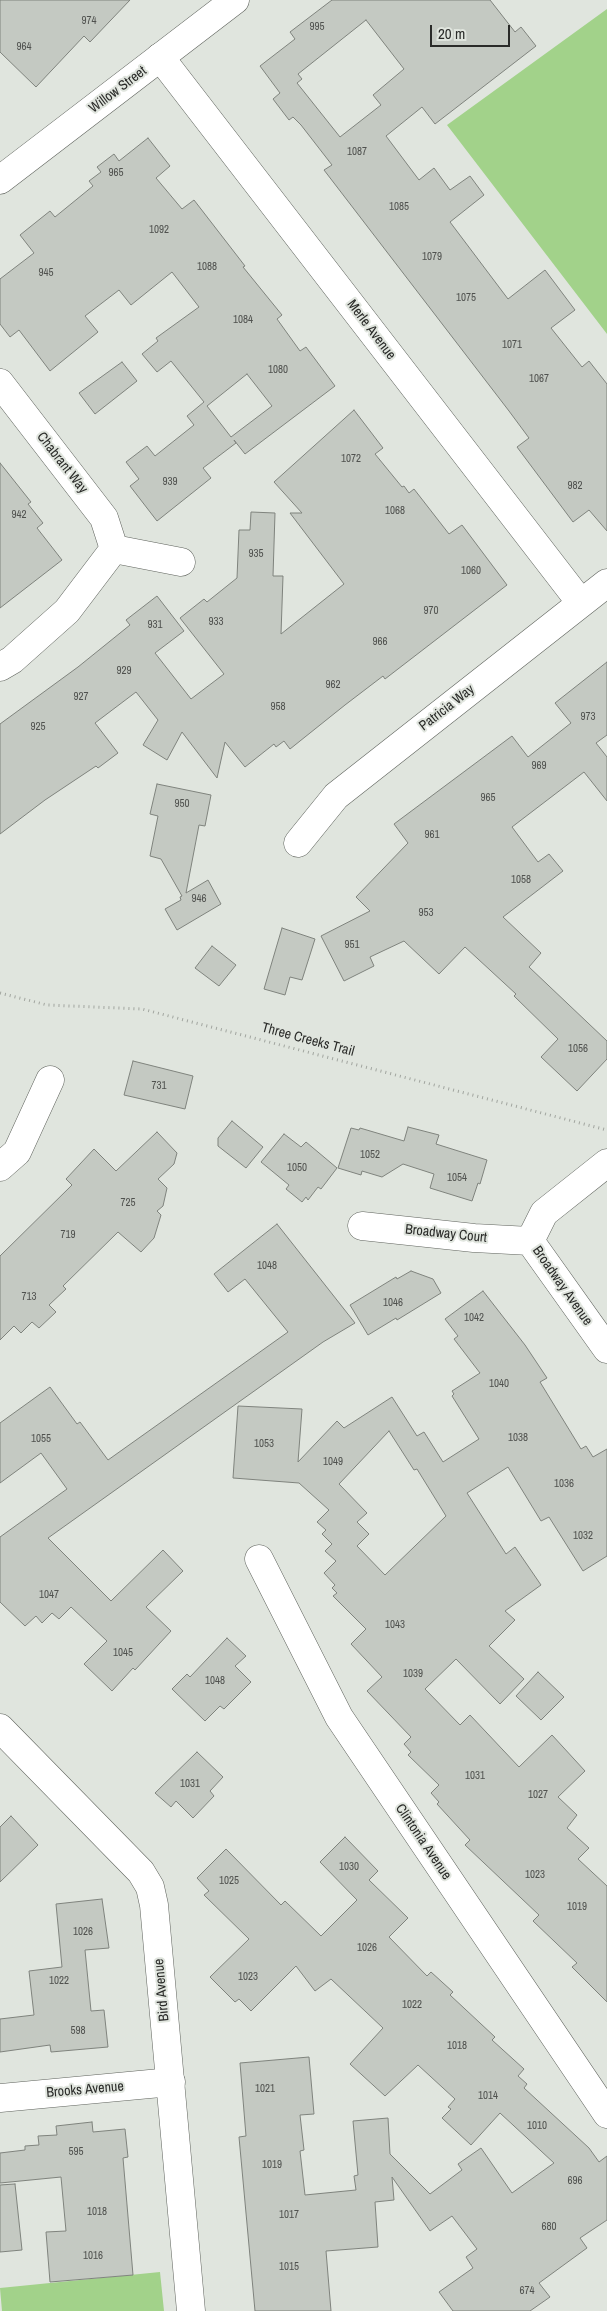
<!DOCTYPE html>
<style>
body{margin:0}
#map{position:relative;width:607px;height:2311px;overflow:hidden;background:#e0e5de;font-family:"Archivo Narrow",sans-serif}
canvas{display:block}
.scale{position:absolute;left:430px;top:25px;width:80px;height:22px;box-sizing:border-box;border:2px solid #2a2b29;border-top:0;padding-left:6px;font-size:15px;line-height:18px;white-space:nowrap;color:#2a2b29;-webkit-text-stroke:4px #e0e5de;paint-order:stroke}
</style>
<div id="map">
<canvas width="607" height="2311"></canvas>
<div class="scale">20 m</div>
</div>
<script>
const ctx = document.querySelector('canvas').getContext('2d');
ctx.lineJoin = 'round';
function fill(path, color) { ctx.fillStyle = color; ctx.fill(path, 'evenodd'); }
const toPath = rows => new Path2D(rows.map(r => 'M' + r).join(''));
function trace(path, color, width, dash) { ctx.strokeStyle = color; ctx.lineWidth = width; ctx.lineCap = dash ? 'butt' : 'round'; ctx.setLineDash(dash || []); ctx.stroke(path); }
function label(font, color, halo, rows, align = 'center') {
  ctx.font = font + ' "Archivo Narrow",sans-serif'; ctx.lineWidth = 4; ctx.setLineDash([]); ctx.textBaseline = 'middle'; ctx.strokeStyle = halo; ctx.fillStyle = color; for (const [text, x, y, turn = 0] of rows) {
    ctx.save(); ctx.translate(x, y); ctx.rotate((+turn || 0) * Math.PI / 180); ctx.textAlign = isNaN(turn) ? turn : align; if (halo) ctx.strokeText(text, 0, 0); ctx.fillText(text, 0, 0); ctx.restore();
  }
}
fill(toPath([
 [607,9,607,334,447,125],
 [160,2272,164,2311,2,2311,0,2288]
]), '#a2d28a');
const building = toPath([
 [0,0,130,0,90,42,84,36,36,87,0,52,0,0],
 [332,0,490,0,515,32,521,27,536,46,435,124,422,107,386,136,419,180,434,168,450,190,470,176,484,195,450,222,508,299,545,270,575,310,551,328,582,367,589,361,607,384,607,531,589,510,573,522,517,447,529,438,509,411,324,170,332,165,301,125,293,117,289,120,273,99,280,93,260,66,295,39,290,32,332,0],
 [366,20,404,69,373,95,381,105,340,137,297,83,302,79,298,74,366,20],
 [148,138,170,166,156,178,182,209,194,200,245,266,243,267,282,315,277,319,300,351,306,347,335,386,245,454,234,440,236,443,203,468,211,478,157,521,130,486,139,479,126,462,147,446,155,456,194,425,187,416,204,402,171,361,157,372,142,354,158,341,156,338,199,307,172,272,131,305,119,290,85,316,98,332,50,371,19,330,10,337,0,324,0,279,34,253,20,235,50,211,55,217,93,186,89,181,101,172,97,167,114,154,119,161,148,138],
 [247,374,272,406,231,437,207,406,247,374],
 [122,362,137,381,95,414,79,393,122,362],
 [354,410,383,448,375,454,402,487,404,486,409,493,414,489,449,534,462,525,507,585,385,679,383,676,345,705,290,749,284,741,276,747,274,744,245,767,225,742,217,778,182,732,167,760,143,745,158,720,136,692,95,723,118,753,98,768,96,766,45,800,0,834,0,724,78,667,130,625,126,620,157,596,184,631,155,653,191,699,224,674,180,618,204,599,207,602,237,578,239,530,250,530,251,512,275,513,273,576,283,576,281,634,344,584,290,513,302,513,274,482,354,410],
 [0,463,31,502,28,504,43,523,37,528,62,560,0,608,0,463],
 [607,662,607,735,596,743,607,757,607,801,584,772,512,827,538,862,549,854,563,871,503,917,541,953,529,967,607,1041,607,1059,577,1091,541,1057,558,1039,514,996,516,994,465,947,439,974,404,941,370,957,374,966,344,981,321,936,370,911,356,897,408,843,394,824,512,736,528,757,571,723,555,703,607,662],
 [157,784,211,795,205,826,199,825,186,893,208,880,221,904,177,930,165,909,181,900,180,897,182,896,161,859,150,856,158,816,150,814,157,784],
 [282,928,315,939,302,980,290,977,285,995,264,989,282,928],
 [212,946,236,965,219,986,195,968,212,946],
 [133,1061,193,1076,185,1109,124,1095,133,1061],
 [232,1121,263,1147,246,1168,218,1146,218,1138,232,1121],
 [408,1127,439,1135,436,1144,487,1160,480,1184,478,1183,472,1201,430,1188,434,1174,403,1164,382,1177,362,1171,361,1175,338,1168,351,1128,359,1130,360,1128,404,1141,408,1127],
 [157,1132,177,1153,174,1164,158,1179,167,1188,163,1206,157,1211,161,1215,154,1238,141,1252,118,1232,63,1286,66,1289,49,1305,56,1312,39,1328,32,1322,21,1333,14,1326,0,1340,0,1256,72,1185,66,1179,94,1149,116,1171,157,1132],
 [284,1134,301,1147,306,1142,337,1168,321,1189,318,1187,308,1200,306,1197,302,1202,286,1189,289,1185,261,1162,284,1134],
 [277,1224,355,1323,323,1342,48,1538,111,1601,163,1550,183,1571,146,1607,171,1631,135,1670,133,1668,112,1691,84,1664,107,1641,71,1607,59,1619,52,1613,42,1623,36,1616,25,1626,0,1602,0,1537,67,1489,41,1453,0,1483,0,1423,50,1387,77,1424,80,1422,108,1460,288,1332,245,1279,228,1292,214,1274,277,1224],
 [411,1271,433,1279,441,1293,397,1320,396,1318,368,1335,350,1305,396,1277,397,1279,411,1271],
 [483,1291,525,1345,547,1378,540,1382,581,1449,586,1446,593,1457,607,1449,607,1556,583,1571,549,1517,541,1521,508,1467,467,1493,506,1554,515,1547,541,1585,505,1611,515,1620,489,1646,524,1679,500,1704,456,1659,425,1689,460,1725,470,1715,519,1767,552,1735,585,1771,558,1797,577,1815,567,1828,589,1848,578,1859,607,1886,607,2002,572,1967,577,1963,533,1921,539,1915,465,1845,470,1840,437,1804,439,1802,431,1793,439,1785,408,1755,411,1752,404,1744,411,1737,367,1691,382,1677,351,1644,366,1629,333,1596,337,1593,332,1588,335,1585,324,1573,336,1561,325,1551,332,1544,322,1534,326,1530,317,1522,329,1510,299,1483,233,1478,238,1406,302,1409,298,1462,337,1421,344,1428,392,1397,417,1436,424,1432,443,1462,479,1439,452,1396,454,1394,452,1391,480,1373,454,1339,458,1336,445,1319,483,1291],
 [389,1431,414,1470,417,1469,446,1516,385,1575,357,1546,369,1534,357,1522,367,1513,339,1484,389,1431],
 [227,1638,246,1656,235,1666,251,1682,224,1709,220,1706,205,1721,172,1689,187,1674,190,1677,227,1638],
 [538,1672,564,1697,541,1720,516,1696,538,1672],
 [197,1752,223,1777,210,1791,214,1796,193,1818,176,1801,171,1807,155,1793,197,1752],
 [11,1816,38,1845,0,1882,0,1827,11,1816],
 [345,1837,378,1871,369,1880,408,1918,389,1937,427,1976,431,1972,453,1992,450,1995,495,2037,492,2040,524,2069,518,2076,527,2084,524,2088,589,2148,599,2162,607,2156,607,2220,580,2238,587,2248,539,2283,550,2297,530,2311,453,2311,439,2292,473,2268,466,2257,477,2249,452,2216,430,2231,392,2177,394,2200,375,2202,378,2247,326,2251,331,2311,255,2311,239,2137,246,2136,240,2063,309,2057,314,2114,300,2115,304,2150,300,2151,305,2195,356,2190,354,2176,358,2175,353,2121,388,2118,390,2154,430,2194,462,2170,458,2164,481,2148,512,2193,554,2163,500,2113,471,2145,442,2118,451,2109,448,2107,455,2099,418,2065,385,2096,350,2064,383,2028,331,1979,315,1991,296,1966,251,2011,239,1999,235,2002,210,1977,249,1939,204,1895,209,1891,197,1878,226,1849,281,1905,285,1901,321,1936,357,1900,320,1862,345,1837],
 [102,1899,109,1948,85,1950,91,2011,104,2010,108,2047,51,2052,50,2045,0,2052,0,2019,34,2015,29,1971,62,1967,56,1904,102,1899],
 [92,2122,93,2132,125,2129,128,2157,123,2158,133,2275,50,2282,46,2232,66,2231,61,2177,0,2183,0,2153,25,2150,25,2146,39,2145,38,2136,57,2135,56,2126,92,2122],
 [15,2184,22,2250,0,2252,0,2185,15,2184]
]);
fill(building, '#c4c9c2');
trace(building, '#7f837d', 1);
const minor = toPath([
 [160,57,581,603],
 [0,383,104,518,114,549],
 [114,549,181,562],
 [0,667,12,660,67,611,114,549],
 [298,843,336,796,607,583],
 [607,1163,544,1213,530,1241,607,1349],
 [0,1167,17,1152,50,1080],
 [362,1226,474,1238,530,1241],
 [259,1559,339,1717,607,2114],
 [0,2098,171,2082]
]);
const secondary = toPath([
 [0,180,235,0],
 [0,1728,141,1872,150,1887,154,1905,191,2311]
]);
trace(minor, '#5f635d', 29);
trace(secondary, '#5f635d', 29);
trace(toPath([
 [0,993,47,1005,142,1009,607,1130]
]), '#a1a59f', 3, [1, 4]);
trace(minor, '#fff', 28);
trace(secondary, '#fff', 28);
label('11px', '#50524f', null, [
 ["974",89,21],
 ["995",317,27],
 ["964",24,47],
 ["1087",357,152],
 ["965",116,173],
 ["1085",399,207],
 ["1092",159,230],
 ["1079",432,257],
 ["1088",207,267],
 ["945",46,273],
 ["1075",466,298],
 ["1084",243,320],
 ["1071",512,345],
 ["1080",278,370],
 ["1067",539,379],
 ["1072",351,459],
 ["939",170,482],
 ["982",575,486],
 ["1068",395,511],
 ["942",19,515],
 ["935",256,554],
 ["1060",471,571],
 ["970",431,611],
 ["933",216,622],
 ["931",155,625],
 ["966",380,642],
 ["929",124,671],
 ["962",333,685],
 ["927",81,697],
 ["958",278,707],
 ["973",588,717],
 ["925",38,727],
 ["969",539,766],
 ["965",488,798],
 ["950",182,804],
 ["961",432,835],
 ["1058",521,880],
 ["946",199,899],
 ["953",426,913],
 ["951",352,945],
 ["1056",578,1049],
 ["731",159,1086],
 ["1052",370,1155],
 ["1050",297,1168],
 ["1054",457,1178],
 ["725",128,1203],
 ["719",68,1235],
 ["1048",267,1266],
 ["713",29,1297],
 ["1046",393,1303],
 ["1042",474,1318],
 ["1040",499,1384],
 ["1038",518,1438],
 ["1055",41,1439],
 ["1053",264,1444],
 ["1049",333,1462],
 ["1036",564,1484],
 ["1032",583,1536],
 ["1047",49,1595],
 ["1043",395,1625],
 ["1045",123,1653],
 ["1039",413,1674],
 ["1048",215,1681],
 ["1031",475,1776],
 ["1031",190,1784],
 ["1027",538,1795],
 ["1030",349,1867],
 ["1023",535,1875],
 ["1025",229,1881],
 ["1019",577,1907],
 ["1026",83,1932],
 ["1026",367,1948],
 ["1023",248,1977],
 ["1022",59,1981],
 ["1022",412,2005],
 ["598",78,2031],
 ["1018",457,2046],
 ["1021",265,2089],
 ["1014",488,2096],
 ["1010",537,2126],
 ["595",76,2152],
 ["1019",272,2165],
 ["696",575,2181],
 ["1018",97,2212],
 ["1017",289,2215],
 ["680",549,2227],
 ["1016",93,2256],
 ["1015",289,2267],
 ["674",527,2291]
]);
label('14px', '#2a2b29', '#e0e5de', [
 ["Willow Street",118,90,-37],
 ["Merle Avenue",371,330,53],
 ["Chabrant Way",62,463,52],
 ["Patricia Way",447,708,-38],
 ["Three Creeks Trail",308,1040,15],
 ["Broadway Court",446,1234,6],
 ["Broadway Avenue",562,1286,55],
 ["Clintonia Avenue",423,1842,56],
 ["Bird Avenue",162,1990,-95],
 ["Brooks Avenue",85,2090,-5]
]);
</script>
